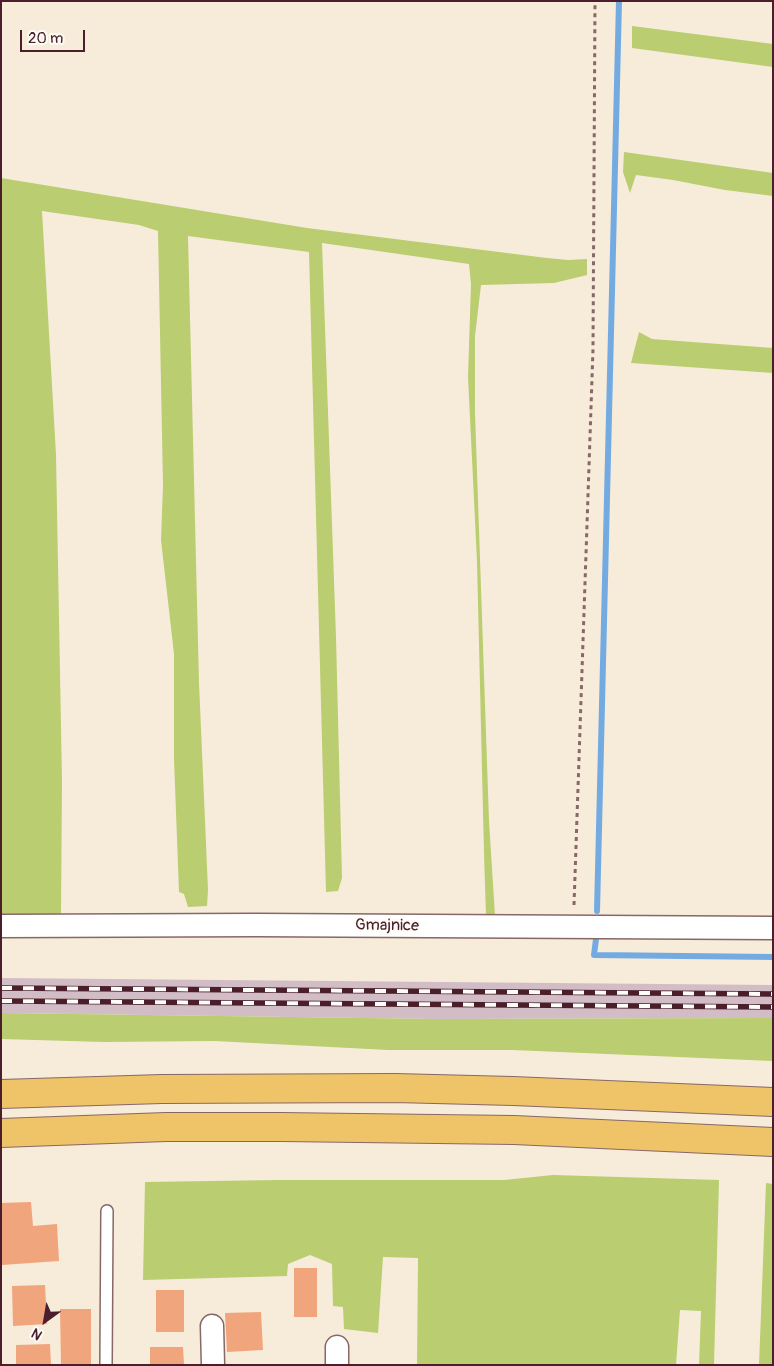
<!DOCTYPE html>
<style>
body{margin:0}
#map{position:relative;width:774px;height:1366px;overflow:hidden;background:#f7ecd9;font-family:Pangolin,sans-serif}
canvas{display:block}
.frame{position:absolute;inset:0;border:2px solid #4a1f2b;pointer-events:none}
.north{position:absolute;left:20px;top:1296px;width:50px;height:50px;-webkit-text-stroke:4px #fdfcf7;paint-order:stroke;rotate:212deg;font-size:14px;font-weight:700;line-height:20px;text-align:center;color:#4a1f2b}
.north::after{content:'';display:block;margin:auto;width:18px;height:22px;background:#4a1f2b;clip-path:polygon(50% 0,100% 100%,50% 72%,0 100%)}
.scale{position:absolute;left:20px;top:30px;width:65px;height:22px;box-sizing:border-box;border:2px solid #4a1f2b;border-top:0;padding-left:6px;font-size:15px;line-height:18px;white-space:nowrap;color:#4a1f2b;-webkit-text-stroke:4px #fdfcf7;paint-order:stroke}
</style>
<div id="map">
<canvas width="774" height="1366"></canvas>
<div class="frame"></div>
<div class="north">N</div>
<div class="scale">20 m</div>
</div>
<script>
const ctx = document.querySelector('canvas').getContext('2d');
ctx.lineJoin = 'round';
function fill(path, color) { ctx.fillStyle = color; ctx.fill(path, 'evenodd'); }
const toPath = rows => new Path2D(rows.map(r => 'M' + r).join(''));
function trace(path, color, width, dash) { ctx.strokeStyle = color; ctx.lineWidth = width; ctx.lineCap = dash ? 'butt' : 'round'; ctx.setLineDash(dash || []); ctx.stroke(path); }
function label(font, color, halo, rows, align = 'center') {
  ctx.font = font + ' Pangolin,sans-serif'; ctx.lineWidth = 5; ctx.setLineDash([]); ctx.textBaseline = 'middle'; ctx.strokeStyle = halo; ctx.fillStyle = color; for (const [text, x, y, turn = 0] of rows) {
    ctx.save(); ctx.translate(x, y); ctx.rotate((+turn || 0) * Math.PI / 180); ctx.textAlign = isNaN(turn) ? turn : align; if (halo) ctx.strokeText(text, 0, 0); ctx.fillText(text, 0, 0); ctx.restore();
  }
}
fill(toPath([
 [1,978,773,985,773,1018,436,1019,1,1013]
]), '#d2bdc7');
fill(toPath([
 [632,26,773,44,773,67,632,48],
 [624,152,773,173,773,196,725,190,673,180,636,175,630,193,623,172],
 [1,178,307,228,547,258,568,260,587,259,587,275,554,283,481,285,475,336,475,413,489,821,495,916,486,916,484,853,477,561,468,377,471,284,469,264,322,243,336,637,342,878,338,891,326,892,309,252,188,236,199,683,208,890,207,906,188,907,184,894,179,892,174,759,174,654,161,540,163,485,158,231,139,225,42,211,56,455,62,781,61,916,1,917],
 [639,332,652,339,773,348,773,373,631,363],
 [1,1013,436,1019,773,1018,773,1061,512,1050,388,1050,215,1041,104,1042,1,1039],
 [553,1175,719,1180,714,1365,699,1365,701,1311,680,1310,676,1365,417,1365,418,1258,383,1257,378,1333,344,1329,343,1307,333,1306,332,1264,310,1255,288,1264,287,1276,143,1280,145,1182,278,1180,504,1180],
 [766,1183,773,1184,773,1365,759,1365]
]), '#bacd71');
trace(toPath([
 [597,911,619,1],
 [596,939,594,955,773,957]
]), '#74aae2', 6);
fill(toPath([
 [31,1202,33,1226,57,1224,59,1261,2,1265,1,1203],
 [294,1268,317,1268,317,1317,294,1317],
 [45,1285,47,1324,13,1326,12,1286],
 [156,1290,184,1290,184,1332,156,1332],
 [60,1309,91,1309,91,1364,61,1364],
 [261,1312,263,1350,227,1352,225,1313],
 [50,1344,51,1365,16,1365,16,1345],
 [150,1347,183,1347,184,1365,150,1365]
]), '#f0a57d');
const service = toPath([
 [106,1365,107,1211]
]);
const minor = toPath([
 [1,926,256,925,773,928],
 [212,1326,213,1365],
 [337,1365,337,1347]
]);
const motorway = toPath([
 [1,1094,162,1089,395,1088,513,1091,773,1102],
 [1,1133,166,1127,281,1127,514,1130,773,1142]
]);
trace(service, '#876768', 14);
trace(minor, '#876768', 25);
trace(motorway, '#876768', 30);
trace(toPath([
 [574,905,593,349,595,1]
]), '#876768', 3, [4, 4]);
trace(service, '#fff', 11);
trace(minor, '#fff', 22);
trace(motorway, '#efc469', 28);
const rail = toPath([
 [1,988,773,994],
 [1,1001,773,1007]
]);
trace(rail, '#4a1f2b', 5.5);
trace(rail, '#fdfcf7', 4, [11]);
label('16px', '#4a1f2b', '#fdfcf7', [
 ["Gmajnice",387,926,1]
]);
</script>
